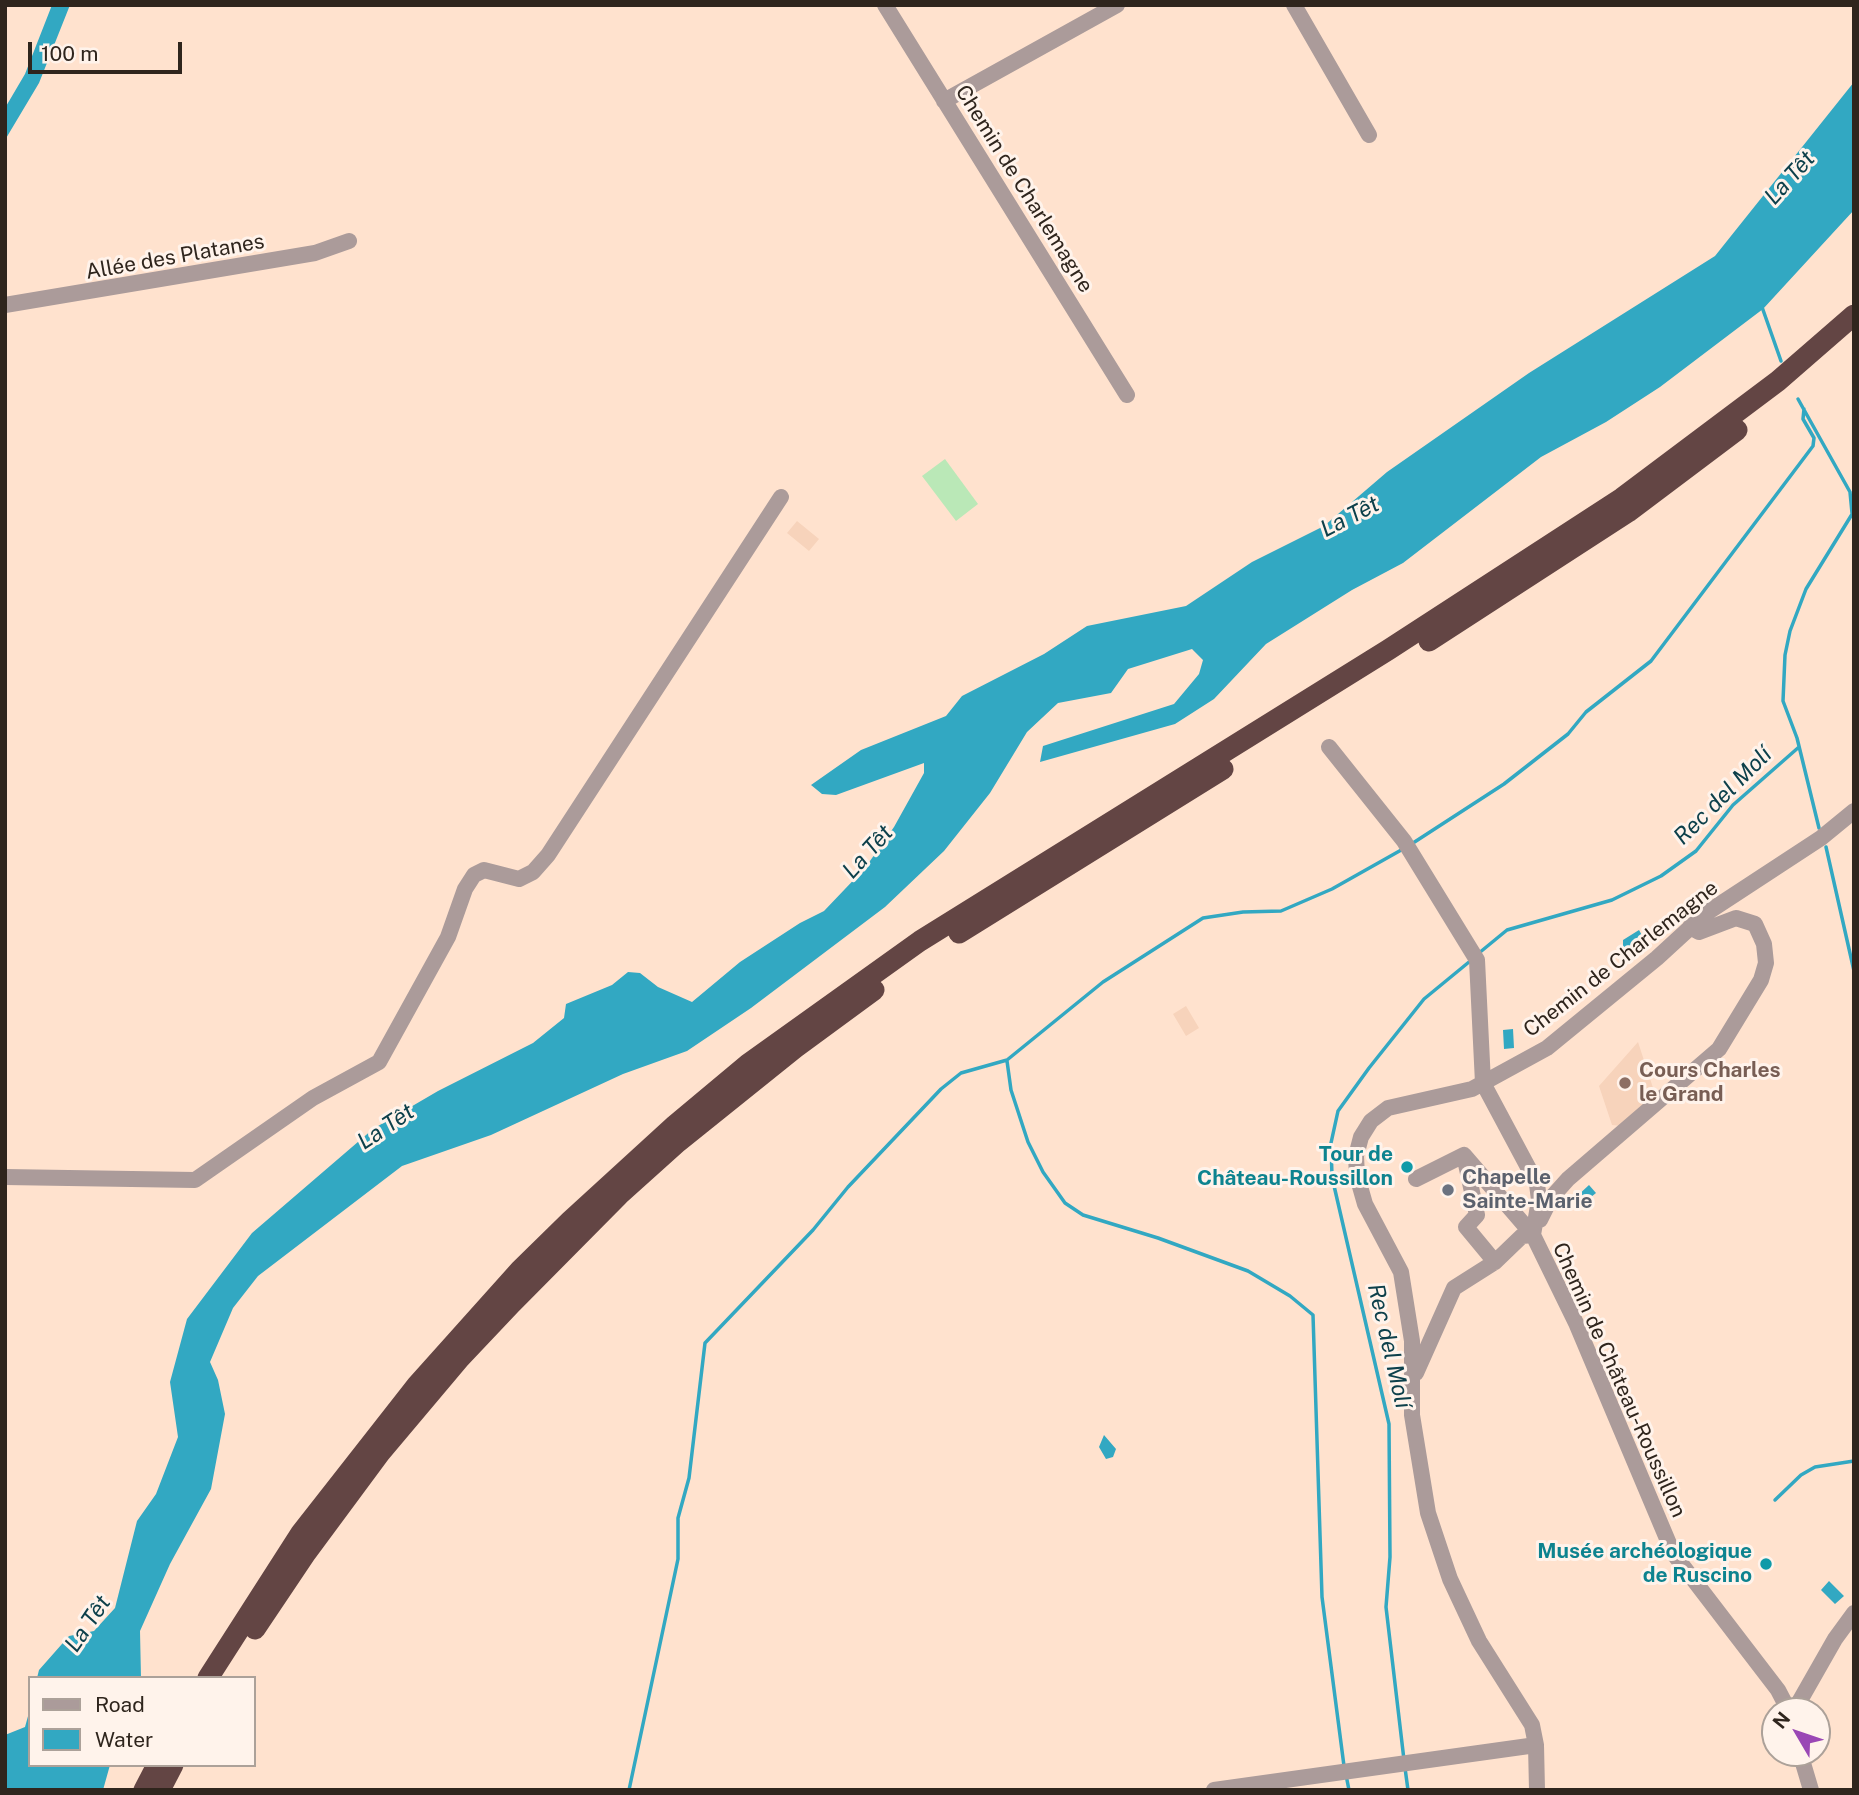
<!DOCTYPE html>
<meta charset="utf-8">
<style>
body{margin:0}
#map{position:relative;width:1859px;height:1795px;overflow:hidden;background:#ffe2ce;font-family:"Public Sans",sans-serif}
canvas{display:block}
.frame{position:absolute;inset:0;border:7px solid #2f251d;pointer-events:none}
.legend{position:absolute;left:28px;top:1676px;width:228px;height:91px;box-sizing:border-box;background:#fff3eb;border:2px solid #aca199;margin:0;padding:9px 12px;list-style:none;font-size:21px;color:#2f251d}
.legend li{display:flex;align-items:center;gap:14px;height:35px}
.legend b{width:35px;border:2px solid #aca199}
.north{position:absolute;left:1761px;top:1697px;width:70px;height:70px;box-sizing:border-box;background:#fff3eb;border:2px solid #aca199;border-radius:50%;rotate:309deg;font-size:19px;font-weight:700;line-height:28px;text-align:center;color:#2f251d}
.north::after{content:'';display:block;margin:auto;width:24px;height:32px;background:#9a47b5;clip-path:polygon(50% 0,100% 100%,50% 72%,0 100%)}
.scale{position:absolute;left:28px;top:42px;width:154px;height:32px;box-sizing:border-box;border:4px solid #2f251d;border-top:0;padding-left:9px;font-size:21px;line-height:24px;white-space:nowrap;color:#2f251d;-webkit-text-stroke:5px #fff3eb;paint-order:stroke}
</style>
<div id="map">
<canvas width="1859" height="1795"></canvas>
<div class="frame"></div>
<ul class="legend">
<li><b style="height:9px;background:#ab9b9a"></b>Road</li>
<li><b style="height:19px;background:#32a8c2"></b>Water</li>
</ul>
<div class="north">N</div>
<div class="scale">100 m</div>
</div>
<script>
const ctx = document.querySelector('canvas').getContext('2d');
ctx.lineJoin = 'round';
function fill(path, color) { ctx.fillStyle = color; ctx.fill(path, 'evenodd'); }
const toPath = rows => new Path2D(rows.map(r => 'M' + r).join(''));
function trace(path, color, width, dash) { ctx.strokeStyle = color; ctx.lineWidth = width; ctx.lineCap = dash ? 'butt' : 'round'; ctx.setLineDash(dash || []); ctx.stroke(path); }
function label(font, color, halo, rows, align = 'center') {
  ctx.font = font + ' "Public Sans",sans-serif'; ctx.lineWidth = 6; ctx.setLineDash([]); ctx.textBaseline = 'middle'; ctx.strokeStyle = halo; ctx.fillStyle = color; for (const [text, x, y, turn = 0] of rows) {
    ctx.save(); ctx.translate(x, y); ctx.rotate((+turn || 0) * Math.PI / 180); ctx.textAlign = isNaN(turn) ? turn : align; if (halo) ctx.strokeText(text, 0, 0); ctx.fillText(text, 0, 0); ctx.restore();
  }
}
fill(toPath([
 [797,521,819,539,809,551,787,533],
 [1186,1006,1199,1028,1186,1036,1173,1014],
 [1638,1042,1656,1097,1621,1126,1612,1125,1599,1086]
]), '#f7d3bb');
fill(toPath([
 [945,459,978,504,956,521,922,476]
]), '#bae8b7');
fill(toPath([
 [52,5,70,5,39,83,5,140,5,108,25,74],
 [1854,82,1854,210,1763,309,1660,387,1606,422,1541,457,1403,563,1352,590,1266,644,1214,699,1175,724,1040,762,1043,746,1174,704,1199,674,1203,660,1192,649,1128,669,1111,693,1058,703,1027,732,990,793,944,851,885,907,751,1008,687,1051,623,1074,491,1135,402,1166,258,1276,233,1308,210,1362,218,1380,225,1414,211,1489,170,1564,140,1631,141,1678,37,1678,39,1670,69,1636,94,1631,115,1608,137,1521,156,1494,178,1437,170,1382,187,1319,252,1233,373,1129,438,1091,533,1043,564,1018,566,1004,612,985,628,972,640,973,658,987,692,1002,740,962,800,923,824,911,865,868,894,827,924,773,924,763,836,795,822,794,811,785,861,750,946,716,962,696,1044,654,1087,626,1186,606,1252,562,1324,526,1387,472,1529,373,1715,256],
 [1639,930,1644,939,1628,950,1623,947,1623,940],
 [1513,1029,1514,1048,1504,1049,1503,1030],
 [1589,1185,1596,1193,1581,1205,1575,1198],
 [1104,1435,1116,1449,1113,1457,1106,1459,1099,1447],
 [1829,1581,1844,1596,1835,1604,1821,1590],
 [30,1709,30,1765,110,1765,103,1790,5,1790,5,1735,25,1727]
]), '#32a8c2');
trace(toPath([
 [1762,307,1781,361],
 [1798,399,1850,492,1852,513],
 [1819,828,1797,738,1783,701,1785,655,1790,631,1806,589,1854,511],
 [1413,843,1504,784,1568,734,1586,712,1651,661,1813,446,1814,438,1803,419,1804,409],
 [1826,847,1854,971],
 [1479,953,1507,930,1612,900,1661,876,1696,851,1733,805,1799,747],
 [1007,1061,1011,1090,1028,1142,1043,1172,1065,1203,1083,1215,1158,1238,1248,1271,1290,1296,1313,1315,1322,1597,1344,1766],
 [1775,1500,1801,1475,1815,1467,1854,1461],
 [1404,1760,1386,1607,1390,1557,1389,1424,1332,1177,1331,1143,1338,1111,1369,1068,1424,999,1469,962],
 [1405,1768,1408,1790],
 [1346,1775,1349,1790],
 [629,1790,678,1559,678,1518,689,1478,705,1343,813,1230,848,1187,941,1089,961,1073,1007,1060,1103,982,1203,918,1243,912,1281,911,1332,889,1403,849]
]), '#32a8c2', 3.5);
trace(toPath([
 [885,5,1127,395],
 [1294,5,1369,135],
 [944,101,1117,5],
 [5,305,315,253,349,241],
 [1329,747,1404,841,1477,960,1483,1083,1537,1184,1539,1200,1533,1235],
 [1464,1155,1477,1215,1466,1227,1495,1262],
 [5,1177,195,1180,313,1098,379,1062,448,937,465,889,474,875,484,870,519,879,533,872,548,855,781,497],
 [1416,1179,1464,1155,1533,1235,1576,1323,1673,1553,1778,1690,1789,1711],
 [1540,1220,1551,1198,1568,1179,1719,1049,1761,980,1766,963,1764,944,1755,924,1736,918,1699,932,1690,927],
 [1416,1373,1454,1288,1495,1262,1522,1236,1533,1235],
 [1794,1711,1835,1639,1854,1613],
 [1800,1753,1811,1790],
 [1214,1790,1536,1745],
 [1537,1790,1536,1745,1532,1725,1479,1641,1450,1579,1428,1513,1412,1415,1412,1341,1401,1272,1365,1204,1357,1176,1356,1156,1361,1137,1371,1121,1388,1108,1472,1089,1547,1048,1657,958,1705,914,1821,838,1854,811]
]), '#ab9b9a', 16);
trace(toPath([
 [1429,641,1628,512,1737,430],
 [959,933,1223,769],
 [255,1629,306,1553,380,1453,460,1358,512,1303,619,1195,678,1142,795,1048,874,990],
 [208,1678,301,1533,417,1385,520,1270,570,1221,675,1125,748,1064,920,941,1388,650,1622,498,1778,381,1854,315],
 [144,1790,157,1765],
 [160,1790,173,1765]
]), '#634544', 21);
for (const [x, y, r, color] of [
 [1625,1083,7,"#8d6e63"],
 [1407,1167,7,"#0f9aa8"],
 [1448,1190,7,"#6b7280"],
 [1766,1564,7,"#0f9aa8"]
]) { const dot = new Path2D(); dot.arc(x, y, r, 0, 2 * Math.PI); ctx.fillStyle = color; ctx.fill(dot); trace(dot, '#fff3eb', 2.5); }
label('21px', '#2f251d', '#fff3eb', [
 ["Chemin de Charlemagne",1024,189,58],
 ["Allée des Platanes",175,257,-10],
 ["Chemin de Charlemagne",1621,959,-38],
 ["Chemin de Château-Roussillon",1619,1380,66]
]);
label('bold 21px', '#785e54', '#fff3eb', [
 ["Cours Charles",1639,1071],
 ["le Grand",1639,1095]
], 'left');
label('bold 21px', '#0d838f', '#fff3eb', [
 ["Tour de",1393,1155],
 ["Château-Roussillon",1393,1179],
 ["Musée archéologique",1752,1552],
 ["de Ruscino",1752,1576]
], 'right');
label('bold 21px', '#5b616d', '#fff3eb', [
 ["Chapelle",1462,1178],
 ["Sainte-Marie",1462,1202]
], 'left');
label('italic 23px', '#0d404b', '#fff3eb', [
 ["La Têt",1790,178,-48],
 ["La Têt",1350,517,-27],
 ["Rec del Molí",1723,796,-45],
 ["La Têt",868,852,-48],
 ["La Têt",386,1127,-34],
 ["Rec del Molí",1389,1346,77],
 ["La Têt",88,1624,-56]
]);
</script>
